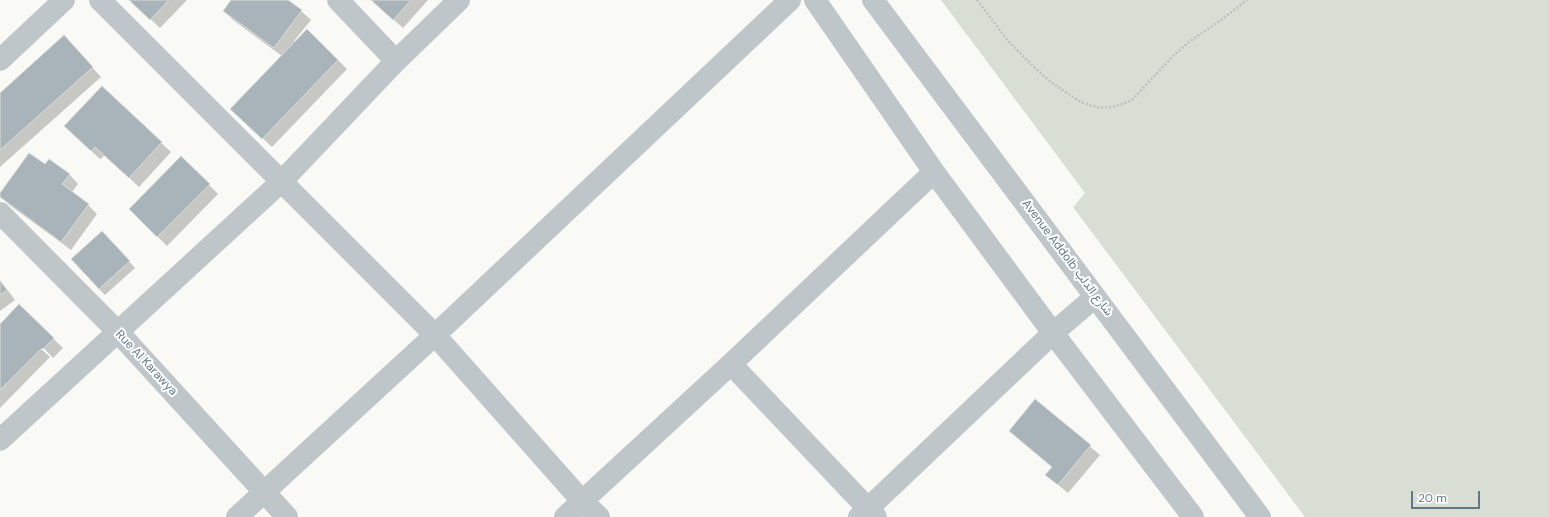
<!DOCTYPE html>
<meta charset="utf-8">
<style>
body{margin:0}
#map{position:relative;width:1549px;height:517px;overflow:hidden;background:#f9f9f6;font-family:"DM Sans",sans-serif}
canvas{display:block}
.scale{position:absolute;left:1411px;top:491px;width:69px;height:18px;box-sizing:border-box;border:2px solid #627884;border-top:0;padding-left:5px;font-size:12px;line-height:14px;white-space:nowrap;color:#627884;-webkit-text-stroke:3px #fff;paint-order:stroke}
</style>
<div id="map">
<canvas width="1549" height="517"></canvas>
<div class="scale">20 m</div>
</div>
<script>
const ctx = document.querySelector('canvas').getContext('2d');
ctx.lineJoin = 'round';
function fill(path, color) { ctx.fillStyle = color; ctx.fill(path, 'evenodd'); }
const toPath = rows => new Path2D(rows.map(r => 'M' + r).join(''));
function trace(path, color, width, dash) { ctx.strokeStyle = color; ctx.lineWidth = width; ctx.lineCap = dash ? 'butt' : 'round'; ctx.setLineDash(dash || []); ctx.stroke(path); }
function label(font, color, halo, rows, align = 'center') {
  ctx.font = font + ' "DM Sans",Vazirmatn,sans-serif'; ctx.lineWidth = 4; ctx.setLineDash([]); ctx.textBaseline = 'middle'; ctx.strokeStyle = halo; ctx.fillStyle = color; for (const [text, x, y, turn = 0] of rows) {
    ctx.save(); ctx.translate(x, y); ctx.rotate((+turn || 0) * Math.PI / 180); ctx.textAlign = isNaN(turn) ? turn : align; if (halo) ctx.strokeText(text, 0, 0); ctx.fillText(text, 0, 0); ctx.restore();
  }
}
fill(toPath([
 [941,0,1549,0,1549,517,1305,517,1073,207,1085,193]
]), '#d9ded5');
fill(toPath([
 [130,0,187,0,160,28],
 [232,0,287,0,301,11,311,20,294,41,338,60,347,69,272,147,241,118,282,56,233,20,224,11],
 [371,0,428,0,403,28],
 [73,46,101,77,0,167,0,94],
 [102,88,171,152,139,187,105,155,100,159,74,135],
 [181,157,218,194,167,246,130,209],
 [45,166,69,174,78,184,71,193,88,205,97,214,71,250,8,204,0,196,0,194],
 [108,238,135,268,105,295,99,289],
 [0,280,15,300,0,311],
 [19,306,63,348,53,358,39,343,37,345,50,357,0,408,0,326],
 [1035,400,1100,455,1068,493,1046,475,1053,467,1010,431]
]), '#0003');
const building = toPath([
 [129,0,169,0,150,20,129,0],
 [231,0,288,0,302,10,274,48,223,11,231,0],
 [371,0,411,0,393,20,371,0],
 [307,29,338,60,262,139,230,109,307,29],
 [64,35,93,67,0,150,0,93,64,35],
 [102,86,162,142,129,178,95,147,91,151,64,126,102,86],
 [29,153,45,164,49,159,70,174,62,184,89,204,61,242,0,197,0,193,29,153],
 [181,156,210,184,157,237,129,209,181,156],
 [102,231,130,261,99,289,71,259,102,231],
 [0,281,7,290,0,295,0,281],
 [19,304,54,338,43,349,42,348,0,390,0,324,19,304],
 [1035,399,1091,445,1058,485,1045,475,1052,467,1009,431,1035,399]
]);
fill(building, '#a8b4b9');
trace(building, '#dbdbd8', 1);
trace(toPath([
 [977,0,1009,42,1036,69,1052,83,1079,101,1089,105,1101,108,1112,107,1123,104,1132,100,1175,54,1189,42,1224,18,1247,0]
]), '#bcc0c3', 2.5, [2, 2]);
trace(toPath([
 [100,0,435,335,582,501,599,517],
 [338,0,396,61],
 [815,0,934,172,1053,333,1193,517],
 [873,0,1260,517],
 [0,60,64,0],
 [0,213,118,332,287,517],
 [731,364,876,517],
 [0,440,282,181,396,61,459,0],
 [237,517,435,335,790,0],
 [565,517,731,364,934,172],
 [859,517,1053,333,1095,297]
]), '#bfc6c9', 22);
label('12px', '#627884', '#fff', [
 ["Avenue Addolb شارع الدلب",1067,258,53],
 ["Rue Al Karawya",146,363,47]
]);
</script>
